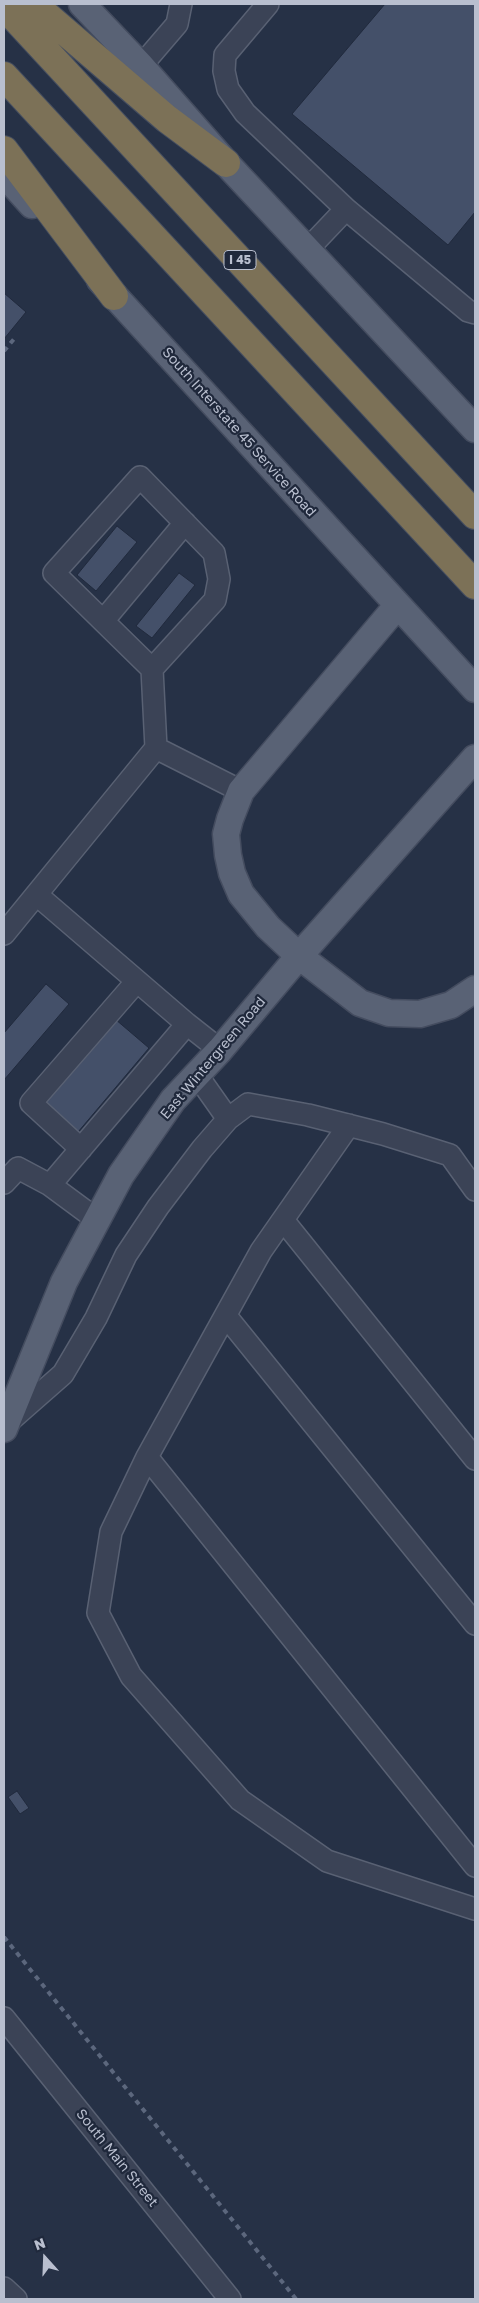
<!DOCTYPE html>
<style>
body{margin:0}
#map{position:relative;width:479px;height:2303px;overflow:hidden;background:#263146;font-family:"Golos Text",sans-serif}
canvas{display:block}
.frame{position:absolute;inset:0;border:5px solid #b9bfcf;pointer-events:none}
.north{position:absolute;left:20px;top:2233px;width:50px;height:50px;-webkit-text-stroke:4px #1f283b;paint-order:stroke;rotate:340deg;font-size:14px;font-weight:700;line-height:20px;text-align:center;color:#b9bfcf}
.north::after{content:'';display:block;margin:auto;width:18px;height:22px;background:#b9bfcf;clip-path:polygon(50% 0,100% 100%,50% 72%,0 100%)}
</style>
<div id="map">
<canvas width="479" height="2303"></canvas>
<div class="frame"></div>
<div class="north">N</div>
</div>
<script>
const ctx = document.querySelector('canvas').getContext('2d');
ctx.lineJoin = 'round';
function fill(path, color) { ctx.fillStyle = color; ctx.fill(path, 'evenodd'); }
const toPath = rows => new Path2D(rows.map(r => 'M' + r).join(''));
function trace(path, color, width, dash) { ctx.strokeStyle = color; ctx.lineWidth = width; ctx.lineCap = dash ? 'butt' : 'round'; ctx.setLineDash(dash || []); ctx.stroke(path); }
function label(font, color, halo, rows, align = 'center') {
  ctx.font = font + ' "Golos Text",sans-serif'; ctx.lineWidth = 4.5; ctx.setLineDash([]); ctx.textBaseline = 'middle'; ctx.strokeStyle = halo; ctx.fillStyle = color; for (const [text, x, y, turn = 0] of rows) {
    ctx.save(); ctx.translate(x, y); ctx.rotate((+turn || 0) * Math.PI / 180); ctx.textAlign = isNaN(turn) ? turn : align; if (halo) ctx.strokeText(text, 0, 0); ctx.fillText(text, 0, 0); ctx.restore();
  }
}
const building = toPath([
 [385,4,475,4,475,212,448,245,292,114,385,4],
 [4,293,26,312,4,339,4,293],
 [117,526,137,542,96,591,77,575,117,526],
 [179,573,195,585,152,638,136,626,179,573],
 [46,984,69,1004,4,1080,4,1033,46,984],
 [115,1019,149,1048,78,1132,44,1103,115,1019],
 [17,1791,29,1808,20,1814,8,1797,17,1791]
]);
fill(building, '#445069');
trace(building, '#212a3d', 1);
const minor = toPath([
 [268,4,225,55,224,71,228,89,245,113,346,209,468,311,475,313],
 [141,66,177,24,181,4],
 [307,250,346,209],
 [103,621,185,523],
 [152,669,215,600,219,579,214,553,140,477,54,573,152,669,156,748],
 [37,895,187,1024,220,1050],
 [4,934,156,748,241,791],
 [197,1075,228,1119],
 [349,1125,261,1251,147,1457,111,1532,98,1613,131,1676,240,1800,327,1861,475,1909],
 [81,1149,31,1103,137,981],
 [4,1183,18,1168,50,1185,96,1219],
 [50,1185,187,1024],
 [283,1220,475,1459],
 [226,1316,475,1624],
 [6,1424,63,1374,96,1318,126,1255,158,1207,202,1149,228,1119,248,1104,308,1115,383,1134,450,1155,475,1190],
 [147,1457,475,1866],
 [4,2018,230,2299],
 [4,2288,16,2299]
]);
const major = toPath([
 [82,4,141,66,226,163,475,429],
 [4,174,32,205],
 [100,280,475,689],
 [397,606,241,791,230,819,226,834,228,855,232,873,241,894,268,927,299,956,360,1003,389,1013,420,1014,451,1005,475,989],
 [4,1429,64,1282,121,1175,173,1100,220,1050,299,956,475,758]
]);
const highway = toPath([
 [33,4,167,119,226,163],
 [4,6,475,515],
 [4,76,475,585],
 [4,150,114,296]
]);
trace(minor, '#596173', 24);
trace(major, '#444c5f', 29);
trace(highway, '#454e60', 30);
trace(minor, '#3b4356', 21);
trace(major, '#596275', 26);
trace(highway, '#7c7157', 28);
trace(toPath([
 [4,351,14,339],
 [4,1937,296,2299]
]), '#5c677d', 4, [5, 5]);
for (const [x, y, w] of [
 [240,260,32]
]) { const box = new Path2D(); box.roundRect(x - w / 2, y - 9.5, w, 19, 4); ctx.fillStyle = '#1f283b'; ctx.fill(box); trace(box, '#b9bfcf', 1); }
label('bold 12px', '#b9bfcf', null, [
 ["I 45",240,260]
]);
label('14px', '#b9bfcf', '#1f283b', [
 ["South Interstate 45 Service Road",239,432,48],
 ["East Wintergreen Road",213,1058,-50],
 ["South Main Street",117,2158,51]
]);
</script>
